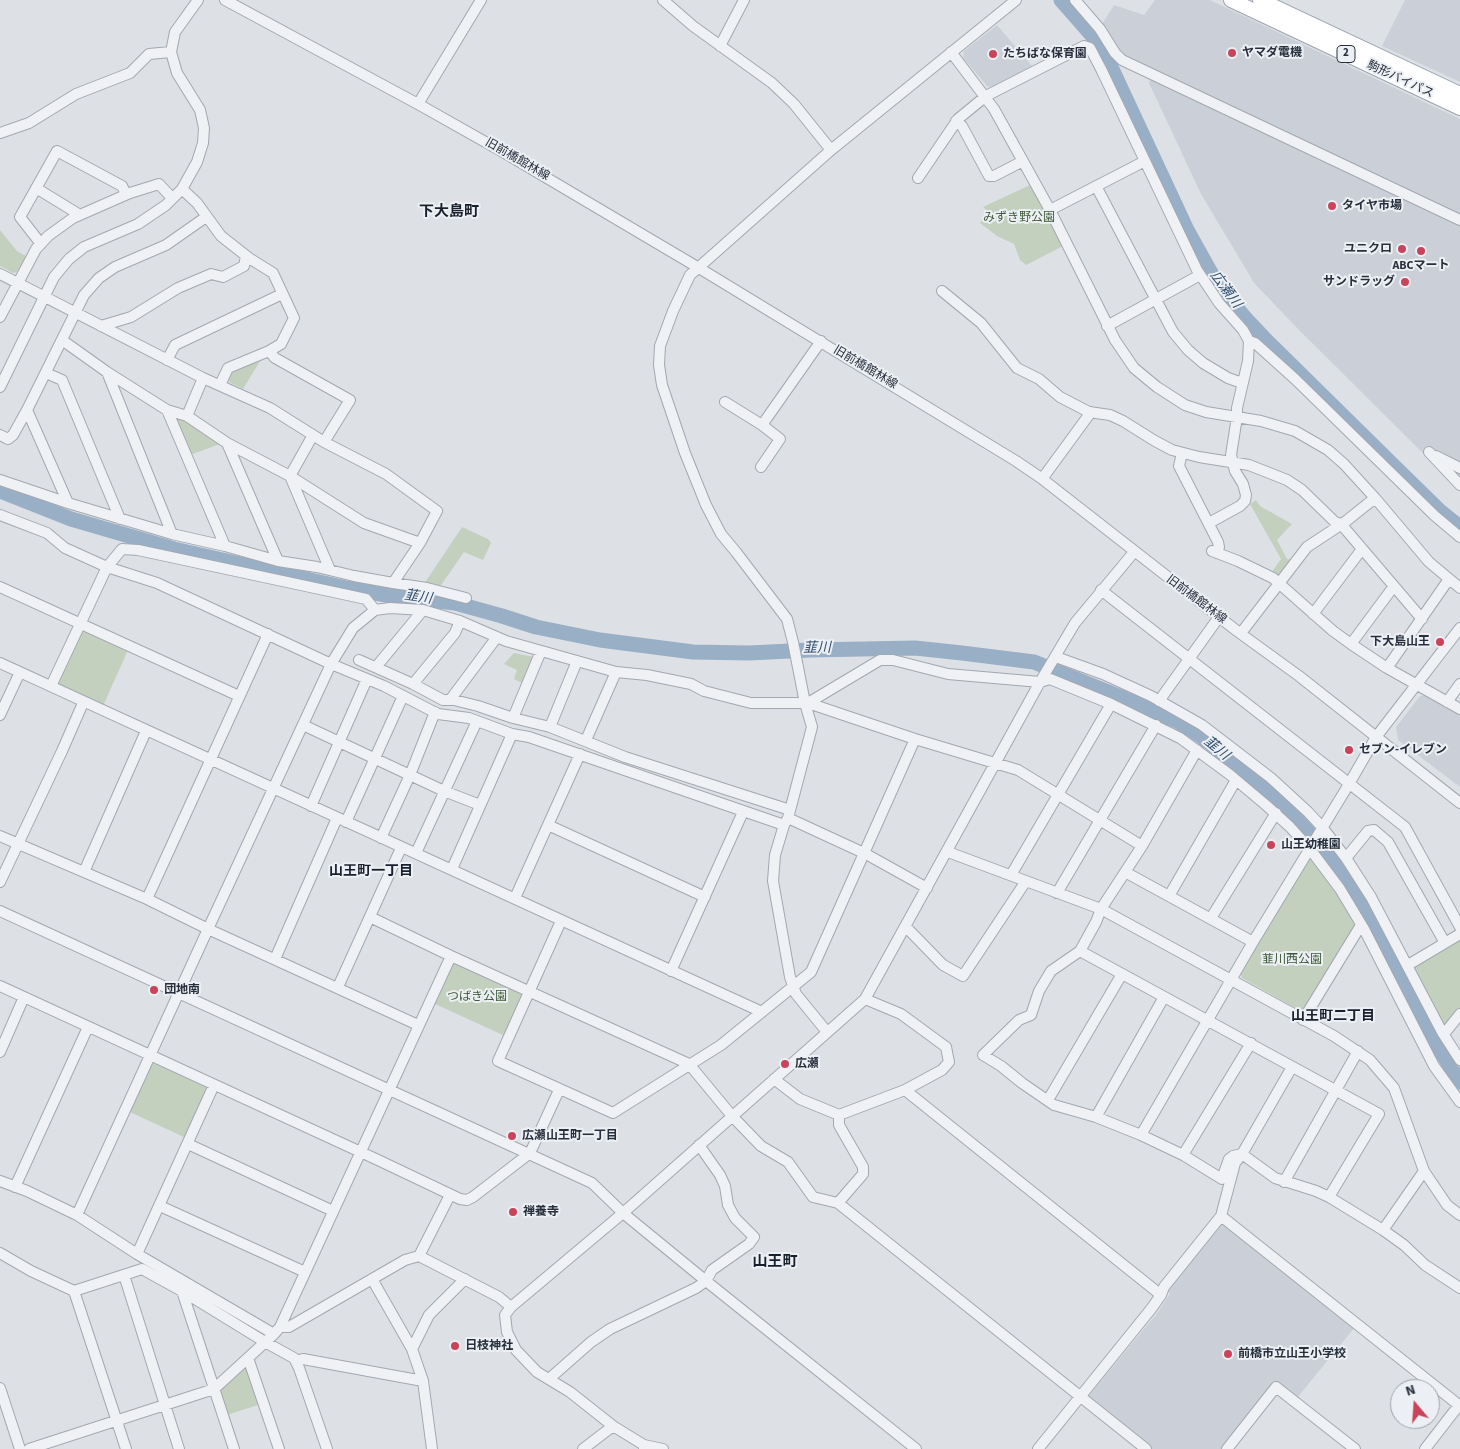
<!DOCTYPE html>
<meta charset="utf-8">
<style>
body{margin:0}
#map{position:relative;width:1460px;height:1449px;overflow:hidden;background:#dde1e6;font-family:"Source Sans 3",sans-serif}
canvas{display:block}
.north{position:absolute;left:1390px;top:1379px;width:50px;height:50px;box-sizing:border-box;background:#ecf0f4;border:1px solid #9da3aa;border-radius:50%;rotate:342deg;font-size:14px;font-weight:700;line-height:20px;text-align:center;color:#272f3c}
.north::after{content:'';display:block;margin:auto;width:18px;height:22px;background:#c9445a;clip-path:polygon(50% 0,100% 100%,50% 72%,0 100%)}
</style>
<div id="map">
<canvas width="1460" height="1449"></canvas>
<div class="north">N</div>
</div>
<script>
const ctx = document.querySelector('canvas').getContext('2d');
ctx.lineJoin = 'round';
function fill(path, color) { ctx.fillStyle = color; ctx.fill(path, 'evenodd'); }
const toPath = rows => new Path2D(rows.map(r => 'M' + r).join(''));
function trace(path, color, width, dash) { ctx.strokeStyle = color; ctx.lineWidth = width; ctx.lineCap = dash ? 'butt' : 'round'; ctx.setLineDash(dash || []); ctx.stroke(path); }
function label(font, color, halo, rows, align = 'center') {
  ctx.font = font + ' "Source Sans 3","Noto Sans JP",sans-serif'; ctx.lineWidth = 4; ctx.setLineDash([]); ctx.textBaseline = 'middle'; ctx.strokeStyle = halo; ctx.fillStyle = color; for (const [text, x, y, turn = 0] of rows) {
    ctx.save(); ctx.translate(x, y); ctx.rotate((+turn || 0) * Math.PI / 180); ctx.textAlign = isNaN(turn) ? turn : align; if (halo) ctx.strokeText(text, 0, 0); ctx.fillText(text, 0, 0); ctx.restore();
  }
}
fill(toPath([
 [1155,0,1210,0,1460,119,1460,490,1299,330,1254,283,1247,271,1201,194,1149,83,1153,70,1122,56,1102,24,1114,5,1144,15],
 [1405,0,1460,0,1460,82,1382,46],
 [997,25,1032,66,993,86,988,87,963,58,964,51],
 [1426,695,1460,712,1460,787,1398,740,1396,727,1420,696],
 [1224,1222,1355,1327,1297,1398,1277,1382,1222,1449,1151,1449,1087,1398,1158,1312,1170,1294,1167,1291,1221,1223]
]), '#cbd0d8');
fill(toPath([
 [1030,185,1063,246,1026,265,1020,260,1014,244,997,236,980,223,988,211,983,207],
 [0,230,17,251,26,256,17,272,13,273,0,266],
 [262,358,243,389,229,382,227,379,231,373],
 [180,418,196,426,220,444,190,455,175,422],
 [1256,500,1260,506,1292,524,1277,540,1287,559,1293,560,1282,574,1275,576,1271,573,1281,559,1250,504],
 [462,527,488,539,491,543,483,560,464,552,439,588,424,584],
 [87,631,128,650,103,706,59,686,57,682,81,632],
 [514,653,534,657,524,684,514,679,517,670,504,664],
 [1313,859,1355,921,1355,924,1307,1009,1301,1011,1242,978,1240,973,1308,860],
 [1460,939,1460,1010,1448,1025,1442,1024,1414,969,1416,964],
 [455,961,521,992,523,998,505,1036,433,1003,452,963],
 [156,1062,205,1085,208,1091,186,1138,130,1112,152,1064],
 [244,1367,250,1370,261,1404,227,1415,219,1394,221,1388]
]), '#c3d0be');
trace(toPath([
 [1061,0,1097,41,1104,52,1187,230,1216,282,1245,318,1264,338,1394,466,1440,511,1460,527],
 [0,491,71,519,174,549,346,588,392,596,455,603,502,616,536,627,600,640,693,652,749,653,810,650,915,648,962,653,1034,662,1123,698,1177,721,1202,737,1250,775,1282,803,1333,859,1365,908,1413,1001,1441,1051,1460,1082]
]), '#99afc6', 15);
const minor = toPath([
 [225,0,418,104,503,152,699,268,1016,461,1041,478,1237,631,1299,676,1460,803],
 [663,0,693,26,772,83,794,104,831,150],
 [1075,0,1100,29,1115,53,1122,60,1460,220],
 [720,46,744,0],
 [951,52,994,109,1050,210,1115,340,1134,368,1157,387,1185,405,1206,412,1261,421,1295,431,1328,450,1344,464,1375,498,1429,562,1460,588],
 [418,104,481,0],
 [956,121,962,126,989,176,994,176,1023,161],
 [0,133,29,123,76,94,130,73,149,54,171,52],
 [918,178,958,119,986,96,1084,46,1090,48,1101,69,1197,270,1219,303,1243,330,1249,341,1248,361,1237,408,1237,417,1231,455,1235,471,1243,484,1246,495,1245,501,1240,506,1209,523],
 [1096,186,1173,332,1188,350,1203,363,1228,378,1242,383],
 [36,188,80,215],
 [182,189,197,203,221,236,249,258,273,273,294,318,281,344,269,351,275,358,350,400,324,442],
 [1050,210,1145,161],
 [41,244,20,217,57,151,122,186,126,194],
 [0,274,203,378,270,408,324,442,386,474,437,511,420,543,393,583,354,576,317,567,278,561,225,546,172,534,68,503,0,480],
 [942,291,981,323,1017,368,1039,379,1060,397,1089,412,1110,415,1123,421,1155,441,1172,450,1199,457,1249,465,1287,480,1302,490,1335,522,1341,524,1422,619],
 [0,317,36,249,48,236,73,218,130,193,159,184,172,198],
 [101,326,131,317,178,288,211,274,223,277,244,266,246,256],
 [1107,326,1200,275],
 [62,340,107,372,167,410,187,416,227,443,290,476,364,523,420,543],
 [1249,341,1255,343,1295,379,1435,516,1460,537],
 [167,360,175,345,282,294],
 [107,372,172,534],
 [46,373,62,380,120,519],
 [220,385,228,368,269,351],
 [0,387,54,277,69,259,84,247,138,224,166,205,182,189,197,162,203,143,204,128,200,110,177,73,171,52,175,32,198,0],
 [725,402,762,425,780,439,761,467],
 [167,410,225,546],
 [187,416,203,378],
 [762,425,821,341],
 [0,435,8,439,13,435,27,410],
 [313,435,290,476,330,570],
 [227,443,278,561],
 [1429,452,1460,485],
 [1182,453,1179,466,1218,542,1219,547,1217,553],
 [1436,456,1460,468],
 [1042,479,1091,412],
 [68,503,27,410,84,295,99,278,115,267,166,245,206,217],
 [0,515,47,533,65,548,107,567,157,583,331,664,384,686,438,714,469,718,512,734,529,737,784,825],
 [1212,551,1238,561,1273,578,1333,631,1351,644,1387,668,1460,709],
 [393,583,427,588,466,598],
 [0,587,239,696],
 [1101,590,1405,827,1460,927],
 [1313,614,1362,549],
 [1241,633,1307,547,1345,522,1375,498],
 [1351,644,1394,586],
 [1056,657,1103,674,1151,696,1202,725,1271,778,1308,812,1322,827,1346,858,1371,897,1442,1032,1460,1060],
 [359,660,413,684,443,700,454,700,478,706,513,718,550,727,625,757,790,810],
 [0,663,762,1012],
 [376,667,423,610],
 [1387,668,1449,579],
 [413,684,455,633,460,621],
 [51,686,107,567,122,549,138,550,366,599,375,610],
 [450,700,497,637],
 [1159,701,1219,617],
 [1447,702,1460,684],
 [808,703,915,739,1018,770,1142,846],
 [0,715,20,672],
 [513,718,541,651],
 [303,725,444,791,480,805],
 [550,727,577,661],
 [586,740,616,672],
 [1197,750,1142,846,1101,909,1096,922,1080,951,1051,971,1039,991,1031,1015,1019,1020,983,1055,1001,1066,1022,1083,1054,1105,1096,1117,1141,1135,1183,1155,1222,1179,1229,1159,1233,1156,1242,1154,1275,1178,1316,1191,1329,1197,1383,1230,1404,1245,1425,1265,1460,1288],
 [311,806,367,679],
 [788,818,866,854,927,888],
 [346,822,403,696],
 [548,825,705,897],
 [0,836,147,899,208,929,418,1025],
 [381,838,410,775,435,712],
 [948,852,1101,909,1334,1036,1370,1060,1394,1088,1424,1171,1447,1205,1460,1215],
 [416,853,477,721],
 [1346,858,1368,831,1374,830,1388,842,1445,943],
 [452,869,512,734],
 [84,872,146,731],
 [1125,872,1253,942],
 [1011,875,1111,704],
 [0,882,62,751,83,703],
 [1057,893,1156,725],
 [1169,896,1236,780],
 [515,898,580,754],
 [147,899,268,634],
 [0,911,592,1183,623,1213,706,1281,916,1449],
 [370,917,451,956,689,1064,732,1116,761,1146,788,1162,813,1197,838,1203,1146,1449],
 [1211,918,1276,813],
 [561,921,498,1061,613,1113,721,1045,811,972,915,739],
 [906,927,943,965,963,976,1026,881],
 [1080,951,1379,1114,1329,1197],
 [275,959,337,818],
 [1408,965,1460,934],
 [671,971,743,812],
 [0,986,378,1160,460,1199,467,1200,473,1197,530,1153,559,1090],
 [338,987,401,848],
 [1303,1020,1361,925],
 [827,1032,796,994,790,977,773,881,775,855,784,825,788,818,812,727,805,703,793,642,787,619,736,552,721,534,706,505,685,453,662,385,659,365,660,346,673,311,690,275,831,150,1016,0],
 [1444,1034,1460,1014],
 [0,1052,24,997],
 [774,1079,800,1099,839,1115,905,1090,942,1070,949,1062,946,1047,901,1014,865,999],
 [905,1090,1161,1295],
 [1048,1100,1122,974],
 [1096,1117,1164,997],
 [1141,1135,1253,942,1349,784,1376,737,1460,628],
 [188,1144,333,1211],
 [1183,1155,1251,1043],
 [0,1181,27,1191,77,1215,137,1254,274,1334],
 [1284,1182,1358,1051],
 [15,1187,88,1027],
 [838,1203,863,1174,863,1167,839,1125,839,1115],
 [160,1206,305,1272],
 [77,1215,208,929,331,664,353,628,375,610,390,608,423,610,460,621,506,641,616,672,647,675,691,684,704,691,751,703,808,703,880,660,893,660,948,674,1040,682,1050,679,1111,704,1180,738,1229,774,1267,806,1290,827,1310,849,1340,889,1364,929,1434,1066,1460,1102],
 [1221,1216,1460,1406],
 [1383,1230,1424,1171],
 [0,1253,31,1271,74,1291,142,1269,182,1291,265,1342,294,1358,299,1368,327,1449],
 [137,1254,214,1085],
 [419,1256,499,1297,511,1307],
 [124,1275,179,1449],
 [372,1279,412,1349,423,1381,432,1449],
 [74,1291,126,1449],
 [182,1291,234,1449],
 [280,1327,289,1327,405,1260,419,1256,450,1195],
 [412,1349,429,1315,465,1279],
 [248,1358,279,1449],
 [296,1361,303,1359,423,1381],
 [549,1379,591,1342,610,1329,696,1288,706,1281,712,1270,749,1244,754,1237,735,1218,728,1205,725,1186,720,1175,699,1145],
 [0,1388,20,1449],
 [644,1445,663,1449],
 [29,1449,214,1389,274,1334,280,1327,451,956],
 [583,1449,613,1426],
 [644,1449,644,1445,613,1426,570,1392,537,1372,516,1350,507,1332,505,1315,511,1307,623,1213,865,999,1040,682,1075,623,1134,552],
 [1038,1449,1151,1309,1161,1295,1164,1287,1221,1216,1235,1163,1242,1154,1292,1067],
 [1227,1449,1276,1387,1355,1449],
 [1425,1449,1459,1405]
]);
const major = toPath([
 [1231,0,1460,108],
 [1260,0,1460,94]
]);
trace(minor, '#a3a8b0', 12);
trace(major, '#9da5b2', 16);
trace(minor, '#eff1f5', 10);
trace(major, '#fff', 14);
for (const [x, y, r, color] of [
 [1232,53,5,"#c9445a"],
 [993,54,5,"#c9445a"],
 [1332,206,5,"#c9445a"],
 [1402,249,5,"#c9445a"],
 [1421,251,5,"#c9445a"],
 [1405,282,5,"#c9445a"],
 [1440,642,5,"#c9445a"],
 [1349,750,5,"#c9445a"],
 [1271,845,5,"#c9445a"],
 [154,990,5,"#c9445a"],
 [785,1064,5,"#c9445a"],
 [512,1136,5,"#c9445a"],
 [513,1212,5,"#c9445a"],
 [455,1346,5,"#c9445a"],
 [1228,1354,5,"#c9445a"]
]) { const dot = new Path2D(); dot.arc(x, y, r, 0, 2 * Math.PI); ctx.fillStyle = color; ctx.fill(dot); trace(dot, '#ecf0f4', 2); }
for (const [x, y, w] of [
 [1346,54,18]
]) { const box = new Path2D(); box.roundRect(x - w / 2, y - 8.5, w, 17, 4); ctx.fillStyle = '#ecf0f4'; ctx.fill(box); trace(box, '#272f3c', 1); }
label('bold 11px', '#272f3c', null, [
 ["2",1346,54]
]);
label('bold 12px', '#272f3c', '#ecf0f4', [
 ["ヤマダ電機",1242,53],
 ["たちばな保育園",1003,54],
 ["タイヤ市場",1342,206],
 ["ユニクロ",1392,249,"right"],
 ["ABCマート",1421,266,"center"],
 ["サンドラッグ",1395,282,"right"],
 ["下大島山王",1430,642,"right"],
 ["セブン-イレブン",1359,750],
 ["山王幼稚園",1281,845],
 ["団地南",164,990],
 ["広瀬",795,1064],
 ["広瀬山王町一丁目",522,1136],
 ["禅養寺",523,1212],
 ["日枝神社",465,1346],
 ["前橋市立山王小学校",1238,1354]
], 'left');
label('12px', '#272f3c', '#ecf0f4', [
 ["駒形バイパス",1400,80,25],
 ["旧前橋館林線",517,160,30],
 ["旧前橋館林線",865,368,31],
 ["旧前橋館林線",1196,600,37]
]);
label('12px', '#3c5835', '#ecf0f4', [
 ["みずき野公園",1019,218],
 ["韮川西公園",1292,960],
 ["つばき公園",477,997]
]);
label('italic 14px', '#334e6f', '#ecf0f4', [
 ["広瀬川",1225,290,53],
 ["韮川",418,598,8],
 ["韮川",817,649,-1],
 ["韮川",1216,749,39]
]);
label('bold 14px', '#19202d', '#ecf0f4', [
 ["山王町一丁目",371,872],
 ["山王町二丁目",1333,1017]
]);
label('bold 15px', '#19202d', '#ecf0f4', [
 ["下大島町",449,213],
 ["山王町",775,1263]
]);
</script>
